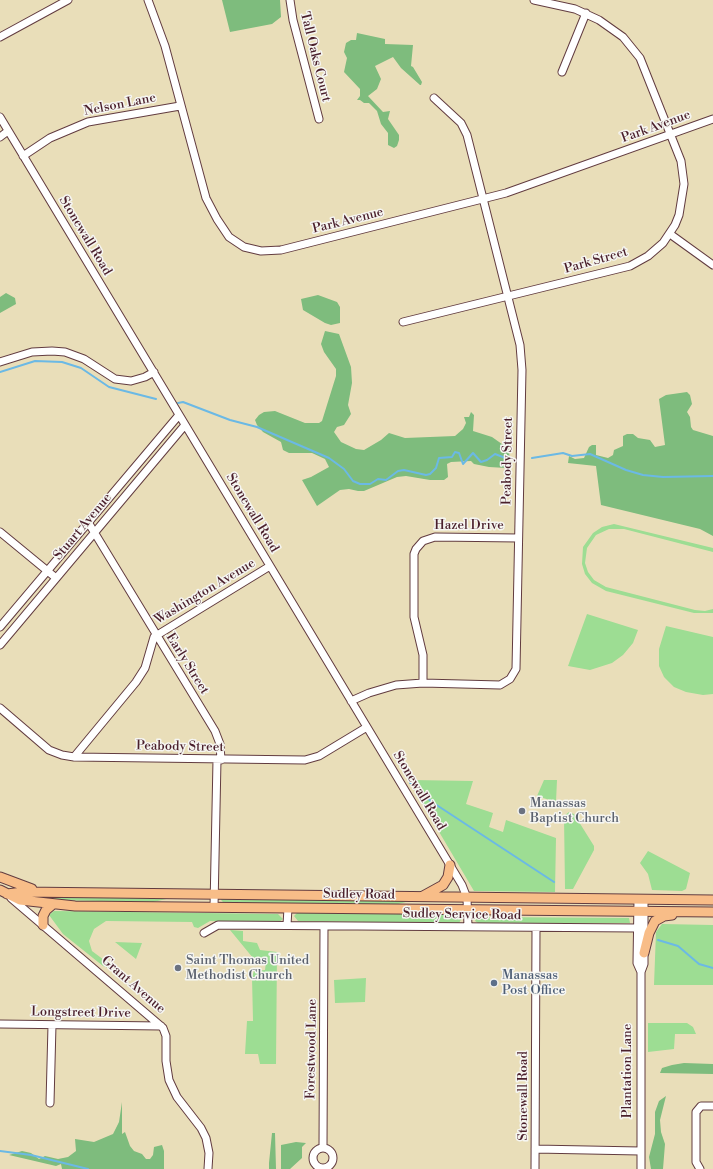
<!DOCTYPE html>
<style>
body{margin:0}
canvas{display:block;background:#e9deb9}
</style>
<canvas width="713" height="1169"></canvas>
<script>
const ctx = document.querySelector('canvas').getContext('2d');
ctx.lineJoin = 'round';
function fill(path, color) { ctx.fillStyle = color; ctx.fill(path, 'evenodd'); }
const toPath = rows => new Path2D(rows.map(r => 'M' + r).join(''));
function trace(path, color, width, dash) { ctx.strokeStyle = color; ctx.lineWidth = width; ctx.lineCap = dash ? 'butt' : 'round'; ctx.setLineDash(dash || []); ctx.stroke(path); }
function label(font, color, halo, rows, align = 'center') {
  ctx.font = font + ' "Libre Bodoni",serif'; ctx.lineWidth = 3; ctx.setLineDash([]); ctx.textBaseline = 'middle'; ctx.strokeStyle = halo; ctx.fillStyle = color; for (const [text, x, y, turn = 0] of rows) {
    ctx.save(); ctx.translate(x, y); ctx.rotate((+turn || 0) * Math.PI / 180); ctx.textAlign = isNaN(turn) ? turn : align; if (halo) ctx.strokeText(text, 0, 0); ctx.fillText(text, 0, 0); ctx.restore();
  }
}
fill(toPath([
 [614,524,713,548,713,552,624,529,609,529,596,535,587,548,585,563,588,572,594,580,606,587,695,610,705,611,713,609,713,613,694,613,606,591,592,583,585,574,582,564,583,547,593,533,602,527],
 [587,614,638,630,633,643,623,655,612,663,590,670,568,666],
 [666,626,713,637,713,694,703,695,686,692,674,687,664,677,659,666,659,649],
 [412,780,473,781,466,804,493,813,489,827,503,832,506,820,556,838,555,892,474,891,412,786],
 [544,780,557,780,556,802,537,796],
 [569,812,574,814,594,846,594,850,573,889,565,889,564,816],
 [648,851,690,873,686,889,682,891,652,890,648,874,640,863],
 [24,896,75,898,171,898,153,902,44,900],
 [222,898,410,901,394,905,259,904,224,903,221,900],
 [54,911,278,914,283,919,279,922,210,921,198,928,194,927,192,922,106,921,94,929,89,941,92,951,112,966,108,968,103,966,63,934,49,915],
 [298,912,459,915,462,918,459,923,454,923,298,921,294,916],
 [477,917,629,918,630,923,478,923,475,921],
 [662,924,713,925,713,985,654,985,656,932],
 [230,930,243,931,243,941,257,943,260,950,277,952,276,1064,260,1064,258,1054,245,1054,247,1021,253,1021,252,977,254,971,265,970,266,962,258,961,258,958,253,958],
 [115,942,142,943,136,959],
 [366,978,365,1002,335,1003,334,980],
 [648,1023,687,1023,693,1027,696,1034,675,1034,674,1049,648,1052]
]), '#9ddd93');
fill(toPath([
 [222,0,280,0,281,17,272,24,230,32],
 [357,33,385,39,385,44,413,45,411,66,413,67,422,82,421,85,420,85,401,68,393,57,375,66,381,79,377,89,368,96,383,112,390,111,388,119,399,135,399,140,397,146,394,148,388,145,388,133,381,124,377,111,369,103,364,103,360,100,357,100,360,96,360,89,344,72,347,58,344,52,346,43,351,40,356,40],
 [6,293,15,298,16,304,0,313,0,297],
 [318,295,337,302,340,307,340,323,331,325,325,323,303,310,301,299],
 [325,331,339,334,351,367,352,383,348,405,351,414,344,425,337,427,334,432,341,442,356,449,364,450,381,440,389,433,405,438,455,436,463,429,466,423,464,417,469,417,471,412,474,415,473,431,492,437,509,449,510,465,506,468,489,467,474,464,471,461,451,462,447,464,448,477,444,480,430,480,406,476,397,477,364,491,358,491,349,489,340,490,317,506,302,480,311,477,329,467,325,459,312,453,289,453,283,450,281,442,263,432,257,425,255,420,259,415,264,412,275,411,305,423,319,423,322,421,336,376,336,369,324,352,321,344],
 [687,392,690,395,692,404,687,412,690,417,691,427,693,430,713,436,713,536,700,529,601,505,596,466,568,463,569,456,575,459,584,458,589,447,592,445,596,445,596,455,608,458,613,455,614,450,623,446,623,436,627,434,633,434,638,438,650,440,655,447,665,445,659,399,666,395],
 [684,1063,713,1064,713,1074,660,1073,662,1068,672,1065],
 [666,1096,660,1120,661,1132,665,1144,663,1169,651,1169,649,1157,655,1134,655,1112,659,1101],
 [122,1102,122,1134,125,1132,130,1146,134,1151,142,1154,146,1159,150,1159,153,1155,154,1147,162,1145,164,1151,164,1169,62,1169,61,1164,56,1166,9,1155,22,1151,31,1153,39,1159,45,1156,58,1159,68,1157,76,1151,75,1139,94,1142,113,1134,119,1122],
 [272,1133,275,1133,276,1169,269,1169,269,1163],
 [296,1142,306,1143,302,1147,302,1158,290,1169,281,1169,281,1145]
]), '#7ebc7d');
trace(toPath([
 [0,372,35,361,62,362,81,368,109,387,156,399],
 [178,403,183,402,230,420,257,427,329,458,344,469,353,481,360,484,370,484,378,479,386,480,398,471,404,470,426,475,430,474,436,468,439,458,452,457,455,452,459,453,463,464,473,453,481,462,487,460,495,454,508,459],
 [532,458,563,453,572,456,590,454,626,470,643,475,663,477,713,476],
 [410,783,417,784,424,795,432,802,554,882],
 [658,940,678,946,699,964,713,968],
 [0,1151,31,1155,88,1169]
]), '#6bb9e5', 2);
const minor = toPath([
 [148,0,165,46,206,198,217,219,229,237,244,247,261,251,281,250,506,193,713,119],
 [290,0,293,20,319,119],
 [0,37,68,0],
 [562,72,586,13],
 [0,117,462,885,467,898,468,927],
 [0,137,8,131],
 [23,156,50,138,88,122,180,106],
 [670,234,713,265],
 [403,322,630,266,648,256,663,243,675,225,679,215,684,184,681,161,640,58,623,37,599,20,575,9,534,0],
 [0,362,32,352,52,351,65,352,84,359,115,379,131,381,145,377,154,372],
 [88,522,215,731,220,744,221,760],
 [0,532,56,578],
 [0,627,179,415],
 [0,645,185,425],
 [423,683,423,655,414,617,414,554,416,549,423,541,435,537,518,538],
 [351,701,369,693,396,685,423,683,500,685,510,679,516,669,522,370,520,345,467,135,461,123,434,98],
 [0,708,49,750,62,755,74,757,305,760,319,756,367,727],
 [74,757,136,682,145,668,154,637,270,566],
 [11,898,163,1028,166,1036,166,1061,169,1080,177,1097,201,1128,206,1138,209,1153,208,1169],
 [638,900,637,963,641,972],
 [214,907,217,760],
 [287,925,288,908],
 [204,933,218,925,637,928],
 [0,1024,161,1026],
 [50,1103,52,1025],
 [323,1147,324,926],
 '313 1158a10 10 0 1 1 20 0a10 10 0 1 1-20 0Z',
 [535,1149,640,1151],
 [535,1169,536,928],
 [641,1169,641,972,644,964,644,900],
 [700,1169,696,1162,696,1112,701,1106,713,1106]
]);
const major = toPath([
 [0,877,32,889],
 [0,890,20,900,75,906,713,912],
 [7,894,23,892,713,900],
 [423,896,443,885,448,877,450,865],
 [43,925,43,916,46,910,53,904],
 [644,953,649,933,655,921,664,916,672,915]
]);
trace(minor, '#623c40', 9);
trace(major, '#623c40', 11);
trace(minor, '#fff', 7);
trace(major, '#f8bd88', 9);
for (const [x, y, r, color] of [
 [522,811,4,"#6b7280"],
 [178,968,4,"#6b7280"],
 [494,983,4,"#5c6f8a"]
]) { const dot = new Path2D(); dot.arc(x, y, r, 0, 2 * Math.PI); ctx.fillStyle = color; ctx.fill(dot); trace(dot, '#f6f6f2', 1.5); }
label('13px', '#4a1f2b', '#f6f6f2', [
 ["Tall Oaks Court",315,57,76],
 ["Nelson Lane",120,105,-11],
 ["Park Avenue",656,127,-20],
 ["Park Avenue",348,221,-14],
 ["Stonewall Road",85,236,59],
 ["Park Street",596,261,-16],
 ["Peabody Street",508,461,-89],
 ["Stonewall Road",252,513,59],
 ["Hazel Drive",469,526],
 ["Stuart Avenue",83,527,-50],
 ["Washington Avenue",205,592,-31],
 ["Early Street",187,664,58],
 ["Peabody Street",180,747,1],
 ["Stonewall Road",419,791,59],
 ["Sudley Road",359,895,1],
 ["Sudley Service Road",462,915,1],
 ["Grant Avenue",133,985,41],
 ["Longstreet Drive",81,1013,1],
 ["Forestwood Lane",312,1049,-89],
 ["Plantation Lane",628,1071,-90],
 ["Stonewall Road",524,1096,-90]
]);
label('13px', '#5b616d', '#f6f6f2', [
 ["Manassas",530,804],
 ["Baptist Church",530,819],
 ["Saint Thomas United",186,961],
 ["Methodist Church",186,976]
], 'left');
label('13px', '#4e5e75', '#f6f6f2', [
 ["Manassas",502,976],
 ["Post Office",502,991]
], 'left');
</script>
